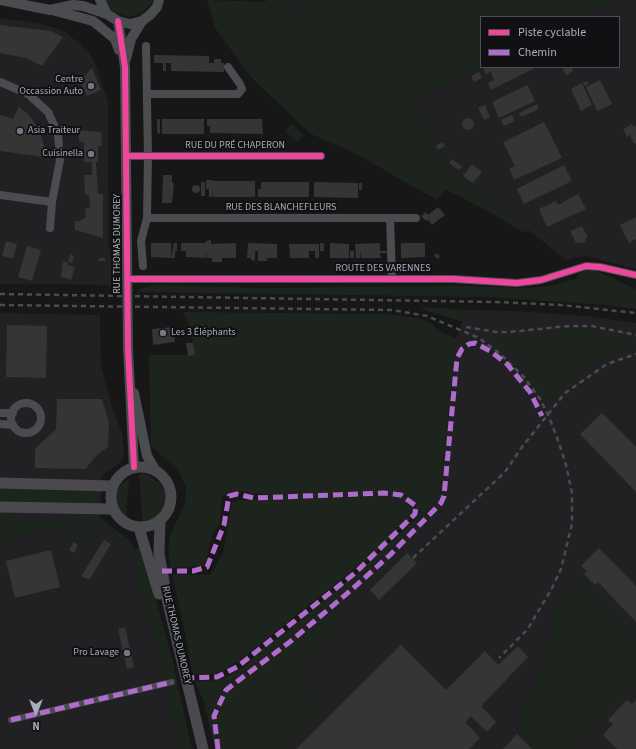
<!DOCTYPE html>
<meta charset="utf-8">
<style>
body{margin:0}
#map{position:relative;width:636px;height:749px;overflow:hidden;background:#171717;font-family:"Source Sans 3",sans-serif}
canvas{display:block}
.legend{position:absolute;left:480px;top:16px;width:140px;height:52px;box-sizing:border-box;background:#111113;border:1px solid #4d4f55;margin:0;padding:5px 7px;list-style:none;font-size:12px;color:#a8adb8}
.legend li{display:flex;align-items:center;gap:8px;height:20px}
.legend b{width:20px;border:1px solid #4d4f55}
.north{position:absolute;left:16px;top:693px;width:40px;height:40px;-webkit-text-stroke:3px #111113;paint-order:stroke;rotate:180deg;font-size:11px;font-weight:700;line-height:16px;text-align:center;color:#a8adb8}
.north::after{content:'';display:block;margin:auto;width:14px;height:18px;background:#a8adb8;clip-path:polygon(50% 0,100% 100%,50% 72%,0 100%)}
</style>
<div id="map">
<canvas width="636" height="749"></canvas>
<ul class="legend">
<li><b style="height:5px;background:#ed469a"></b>Piste cyclable</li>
<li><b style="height:5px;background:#b06ccc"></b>Chemin</li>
</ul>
<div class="north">N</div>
</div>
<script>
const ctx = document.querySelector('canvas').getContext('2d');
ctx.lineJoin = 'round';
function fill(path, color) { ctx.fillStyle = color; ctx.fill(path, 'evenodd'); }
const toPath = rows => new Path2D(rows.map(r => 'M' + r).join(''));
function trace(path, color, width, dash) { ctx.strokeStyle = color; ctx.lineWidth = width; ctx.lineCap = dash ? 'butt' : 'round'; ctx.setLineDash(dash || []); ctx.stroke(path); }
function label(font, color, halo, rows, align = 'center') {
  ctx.font = font + ' "Source Sans 3",sans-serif'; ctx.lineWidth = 4; ctx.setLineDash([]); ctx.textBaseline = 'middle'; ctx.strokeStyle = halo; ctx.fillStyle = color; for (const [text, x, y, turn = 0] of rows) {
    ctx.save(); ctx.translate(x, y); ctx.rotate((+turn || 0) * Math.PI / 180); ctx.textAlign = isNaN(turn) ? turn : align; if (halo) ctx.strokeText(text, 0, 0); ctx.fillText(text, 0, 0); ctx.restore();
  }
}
fill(toPath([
 [287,0,320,0,299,8],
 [615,0,636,0,636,269,586,256,572,258,568,261,465,181,445,159,412,104,485,67,619,67,619,17,582,17],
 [0,18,39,23,64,31,88,51,96,65,108,102,108,245,112,262,113,285,0,284],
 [467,310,514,311,586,316,636,323,636,749,215,749,204,702,293,636,368,571,437,503,440,494,456,338],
 [0,313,100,315,101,366,111,403,122,434,124,456,119,464,102,475,100,518,132,543,184,749,0,749]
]), '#212123');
fill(toPath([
 [105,0,153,0,145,11,130,17,113,12],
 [207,0,265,2,266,0,287,0,299,8,320,0,615,0,582,17,481,17,481,67,485,67,412,104,445,159,465,181,529,231,522,232,497,216,445,189,437,200,349,150,311,134,252,78,215,28],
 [292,124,304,136,297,142,285,131],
 [584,271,597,271,636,289,636,309,607,305,488,297,137,292,142,288,156,285,262,288,456,286,532,288,548,286,576,279,578,274],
 [426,307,467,310,463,322,420,309],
 [183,312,386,314,418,318,432,324,443,333,456,338,440,494,437,503,368,571,293,636,204,702,195,682,218,680,228,676,245,666,263,648,288,631,370,562,418,516,420,510,371,556,239,661,217,674,193,675,182,617,172,574,210,575,223,553,232,502,241,500,269,500,269,494,252,494,239,491,228,492,222,498,220,523,212,536,206,561,203,566,171,568,168,550,170,535,185,504,186,487,178,470,151,446,149,355,195,355,190,327],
 [560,330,587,330,614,333,636,338,636,346,612,355,583,371,553,397,546,397,512,354,493,342,491,337,539,334],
 [139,474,147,474,160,483,166,493,168,504,164,513,155,520,143,525],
 [129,478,126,519,119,509,116,500,117,491,122,484],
 [0,488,97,490,97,505,0,504],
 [77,516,100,518,127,538,132,543,134,549,141,547,172,658,192,749,177,749,166,690,139,587,131,557,120,539,107,530,95,525,78,524,0,542,0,517,18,517,28,522,61,522,74,520],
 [79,533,90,533,99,537,79,546,64,536],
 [579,580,636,633,636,681,567,749,534,749,517,730,517,716,545,658,555,609],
 [338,606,337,623,332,635,304,671,304,687,322,712,288,749,215,749,204,703,232,688]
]), '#1d241e');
fill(toPath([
 [0,25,51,31,63,37,42,66,26,58,0,53],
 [154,55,209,56,209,63,214,63,214,59,221,59,221,63,224,63,224,72,171,71,171,63,166,63,166,71,163,71,163,63,154,63],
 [487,67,537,67,491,90,488,83,494,80,491,72,486,74,483,69],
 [562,67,572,67,573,71,566,75],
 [92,68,101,90,87,96,80,81],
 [479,72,482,78,474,82,471,76],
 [600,80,612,104,597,111,586,87],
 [587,81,589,84,585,86,583,83],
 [582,83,592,105,581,111,571,89],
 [527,85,535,101,499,118,492,102],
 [537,104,539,109,521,117,519,113],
 [485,105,490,117,484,120,478,108],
 [19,107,29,115,39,129,44,145,45,157,0,151,0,115,13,119],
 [512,115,515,121,504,126,501,120],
 '462 124a6 6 0 1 1 12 0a6 6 0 1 1-12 0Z',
 [157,119,160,119,160,134,157,133],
 [162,119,204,119,204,134,162,134],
 [207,119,262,119,263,134,210,133,210,126,207,126],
 [544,122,562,158,514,180,509,169,515,166,503,142],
 [632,124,634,127,636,126,636,143,634,144,630,135,627,137,623,129],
 [79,130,101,132,102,146,98,146,98,162,96,162,98,194,103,194,103,238,75,230,75,221,80,221,86,217,85,208,90,208,89,195,85,195,84,175,92,175,92,162,84,162,84,142,79,142],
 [443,142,445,146,438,150,436,146],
 [452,159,462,167,459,170,449,163],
 [472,164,482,172,473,183,463,176],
 [564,165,572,181,524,204,517,189],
 [163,175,172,175,172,183,174,183,172,203,162,203],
 [206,180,213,180,213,181,255,181,255,197,213,197,213,190,212,197,209,197,209,189,206,189],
 [201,182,205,182,205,196,201,196],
 [261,182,309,182,309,197,258,197,258,189,261,189],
 [314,182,358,183,358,198,314,197],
 [359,183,362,183,362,190,359,190],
 '192 189a4 4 0 1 1 8 0a4 4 0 1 1-8 0Z',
 [578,194,586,209,547,227,539,209,556,201,558,205],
 [438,207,445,215,432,225,428,220,426,221,421,216,426,212,428,215],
 [636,217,636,239,629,243,620,225],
 [582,226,588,238,585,239,586,242,580,244,579,242,576,243,570,231],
 [211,240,211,244,236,243,236,258,222,258,222,262,212,262,212,258,207,258,207,251,206,258,186,257,186,251,181,251,181,243,206,243,206,241],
 [6,241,17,244,13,259,2,256],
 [151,243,171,243,171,258,151,257],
 [174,243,177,243,177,251,175,251,175,258,171,258],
 [248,243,277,244,277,258,267,258,267,261,258,261,258,251,255,251,255,261,251,260,251,258,247,258],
 [320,243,324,243,324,251,320,251],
 [330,243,349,244,349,258,330,258],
 [380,243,380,251,390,251,389,253,380,253,381,258,361,258,360,251,360,258,356,258,355,244],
 [401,243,425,243,425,257,401,258],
 [289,244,319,244,319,258,315,258,315,251,309,251,309,258,290,258],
 [27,246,41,250,32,281,18,277],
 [350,251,354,251,354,258,350,258],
 [436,253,440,256,438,259,434,256],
 [70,254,74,256,72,263,68,262],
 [99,258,105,258,105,261,99,261],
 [63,261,68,263,68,265,75,267,71,280,61,277],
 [7,325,47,326,46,378,6,377],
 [173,327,175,342,153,345,152,329],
 [186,343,193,343,195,355,188,356],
 [57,399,102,399,109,423,108,447,98,454,85,469,35,468,35,449,56,429],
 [602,413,636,447,636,492,580,434],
 [104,540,111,544,89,580,81,576],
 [74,542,78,545,74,553,69,550],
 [599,548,636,586,636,622,598,582,595,585,584,574,587,571,581,566],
 [51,550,60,587,15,598,6,561],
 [407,553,417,563,379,600,370,590],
 [125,627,134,667,127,669,118,629],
 [401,645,446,690,485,651,498,665,518,646,528,657,481,706,496,722,487,732,471,716,465,722,480,738,469,749,296,749],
 [627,700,632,704,636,700,636,749,617,749,603,735,613,724,608,720],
 [517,734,532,749,503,749]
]), '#353536');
trace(toPath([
 [11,720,172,682]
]), '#4b4c50', 6);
trace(toPath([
 [0,82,28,94,48,112,58,134,60,160,52,202,50,228],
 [147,94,238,94,242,89,240,84,228,67],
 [127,156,321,156],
 [0,195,52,202],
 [147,218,416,218],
 [390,218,392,279],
 [143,266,141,241,147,218,148,156,146,46],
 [128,279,453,279,517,283,541,280,586,266,600,267,636,275],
 '11 418a15 15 0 1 1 30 0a15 15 0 1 1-30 0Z',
 [0,413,13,413],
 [0,424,13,425]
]), '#4b4c50', 8);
trace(toPath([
 [0,0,50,10,73,5,83,6,107,14],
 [100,0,107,14,118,21,130,24,142,21,150,15,157,7,159,0],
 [52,10,93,21,115,39,119,50],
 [118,21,125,67,128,349,134,467],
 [126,59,131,39,142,21],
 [134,393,147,456,156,471]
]), '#4b4c50', 10);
trace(toPath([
 '111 497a30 30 0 1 1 60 0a30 30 0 1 1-60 0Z',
 [0,483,112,486],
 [0,507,112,509],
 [160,521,159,554,167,599,203,749],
 [139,528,159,594]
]), '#4a4a4e', 11);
trace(toPath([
 [0,294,497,302,561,305,636,313],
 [0,305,392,310,427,316,479,338,498,352,524,377,540,399,549,417,559,443,566,465,572,493,572,524,561,569,551,590,527,630,499,658],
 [466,327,496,332,509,332,569,326,592,326,636,335],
 [413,558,505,472,522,447,565,393,607,364,636,354]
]), '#4b4c4f', 2.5, [5, 4]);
trace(toPath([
 [162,571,193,571,207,567,224,525,229,496,237,494,254,498,384,493,401,495,416,506,415,514,355,573,237,667,217,677,186,678],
 [11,720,172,682],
 [218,749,214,716,226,690,291,641,350,591,390,555,441,503,444,496,457,358,462,349,469,344,475,343,490,351,507,364,530,392,542,416]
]), '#b06ccc', 5, [10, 5]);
trace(toPath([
 [118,21,125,67,128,349,134,467],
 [127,156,321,156],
 [128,279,453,279,517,283,541,280,586,266,600,267,636,275]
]), '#ed469a', 6);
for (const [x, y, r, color] of [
 [91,86,4,"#757880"],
 [20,131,4,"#757880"],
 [91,154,4,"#757880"],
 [163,333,4,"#757880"],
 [127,653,4,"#757880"]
]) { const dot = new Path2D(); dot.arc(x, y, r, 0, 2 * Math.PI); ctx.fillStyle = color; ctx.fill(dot); trace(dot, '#111113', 1.5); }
label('10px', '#a8adb8', '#111113', [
 ["Centre",83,80],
 ["Occassion Auto",83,92],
 ["Asia Traiteur",28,131,"left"],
 ["Cuisinella",83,154],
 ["Les 3 Éléphants",171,333,"left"],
 ["Pro Lavage",119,653]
], 'right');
label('10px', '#a8adb8', '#111113', [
 ["RUE DU PRÉ CHAPERON",235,146],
 ["RUE DES BLANCHEFLEURS",281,208],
 ["RUE THOMAS DUMOREY",118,244,-90],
 ["ROUTE DES VARENNES",383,269],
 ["RUE THOMAS DUMOREY",176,635,77]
]);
</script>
